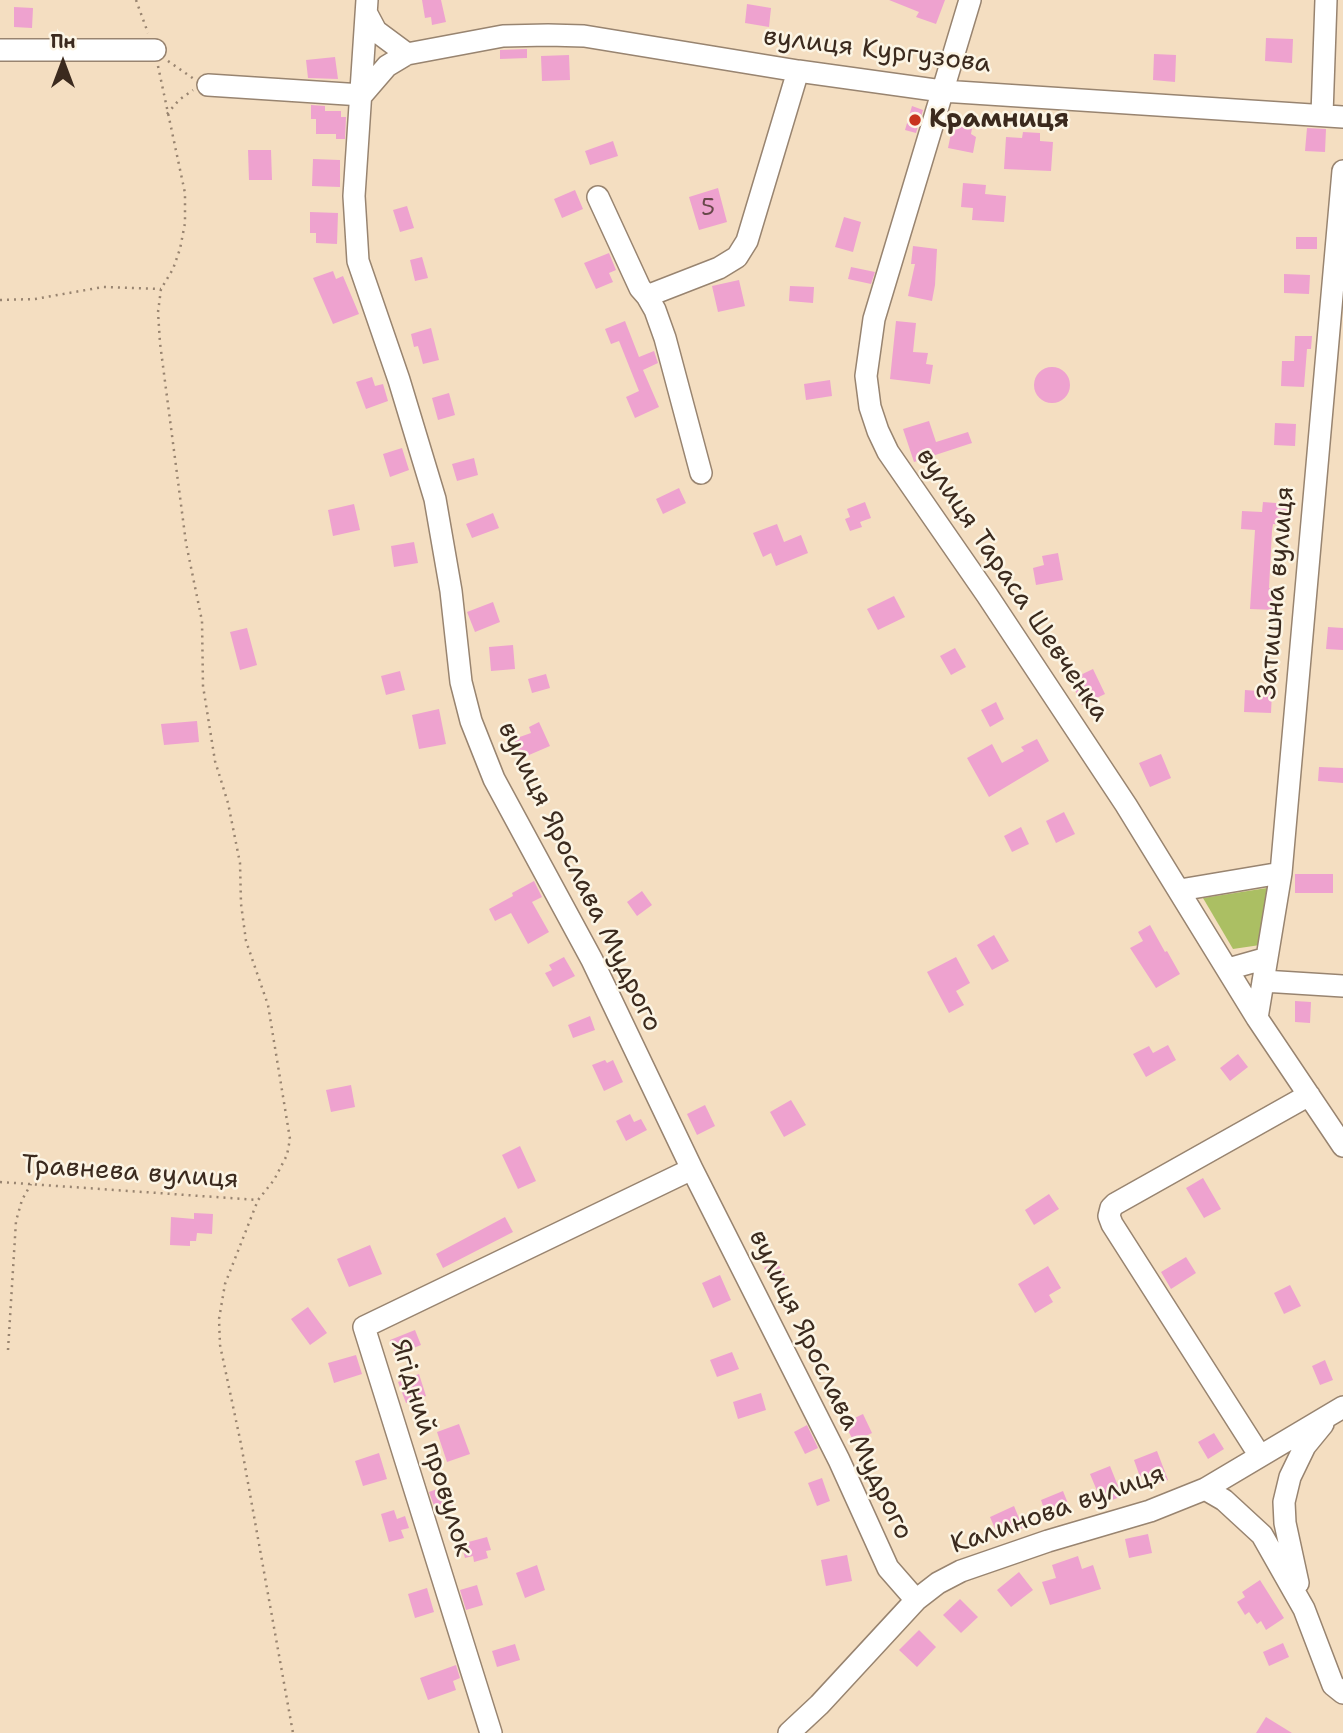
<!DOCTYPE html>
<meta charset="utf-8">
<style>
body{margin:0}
#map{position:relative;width:1343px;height:1733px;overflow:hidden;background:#f4dec1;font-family:"Shantell Sans",sans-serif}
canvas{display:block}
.north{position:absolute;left:28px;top:28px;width:70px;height:70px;-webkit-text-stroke:5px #fcf5e5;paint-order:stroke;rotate:0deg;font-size:19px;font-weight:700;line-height:28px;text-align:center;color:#3b2a1e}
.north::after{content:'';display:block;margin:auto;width:24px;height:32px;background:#3b2a1e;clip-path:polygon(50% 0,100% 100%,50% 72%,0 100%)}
</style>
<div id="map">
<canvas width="1343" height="1733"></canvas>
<div class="north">Пн</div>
</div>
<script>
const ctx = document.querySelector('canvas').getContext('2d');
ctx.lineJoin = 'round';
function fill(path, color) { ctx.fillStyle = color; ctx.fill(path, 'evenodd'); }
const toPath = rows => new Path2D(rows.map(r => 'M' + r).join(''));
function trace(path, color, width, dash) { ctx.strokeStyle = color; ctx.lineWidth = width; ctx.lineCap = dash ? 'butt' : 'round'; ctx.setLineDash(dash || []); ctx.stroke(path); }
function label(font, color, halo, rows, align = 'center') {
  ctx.font = font + ' "Shantell Sans",sans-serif'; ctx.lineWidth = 5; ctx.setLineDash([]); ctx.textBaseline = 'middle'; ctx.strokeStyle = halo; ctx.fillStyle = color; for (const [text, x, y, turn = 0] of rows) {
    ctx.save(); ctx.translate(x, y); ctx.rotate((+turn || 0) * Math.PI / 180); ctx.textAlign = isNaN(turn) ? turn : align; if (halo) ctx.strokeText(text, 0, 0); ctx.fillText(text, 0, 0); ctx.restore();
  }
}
fill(toPath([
 [1267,888,1260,945,1233,949,1203,898]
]), '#abbf63');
fill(toPath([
 [422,0,441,0,446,22,432,25,431,17,425,18],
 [889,0,945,0,936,24,916,17,919,12],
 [747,4,771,8,769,27,745,23],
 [14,7,33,8,32,28,14,27],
 [1266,38,1293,39,1292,63,1265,61],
 [527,49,527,58,500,59,500,50],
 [1154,54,1176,55,1175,82,1153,80],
 [569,55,570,80,542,81,541,56],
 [335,57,338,79,308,78,306,60],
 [311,105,325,106,325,111,341,111,341,117,346,117,345,139,336,139,336,134,316,134,316,119,311,119],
 [912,106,923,110,916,133,905,130],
 [954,119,973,123,971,134,976,137,973,153,948,148],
 [1307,128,1326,129,1325,152,1305,151],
 [1023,132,1040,133,1040,141,1053,142,1051,171,1004,169,1006,137,1022,138],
 [613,141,618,156,590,165,585,151],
 [248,150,271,150,272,180,249,180],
 [313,159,340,160,340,187,312,186],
 [963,183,986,185,985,194,1006,196,1004,222,972,220,973,208,961,207],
 [718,188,727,222,699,230,689,197],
 [575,190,583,209,562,218,554,199],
 [407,206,414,228,400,232,393,210],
 [310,212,338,213,337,244,316,243,316,233,310,233],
 [844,217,861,222,853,252,835,247],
 [1296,237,1317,237,1317,249,1296,249],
 [913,246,937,249,935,285,932,301,908,296,915,264,911,264],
 [609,253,616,270,609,273,613,282,596,289,584,263],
 [422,257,428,278,415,281,410,260],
 [851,267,875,272,871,284,848,279],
 [333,271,336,279,343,276,359,314,333,324,313,278],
 [1284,274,1310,275,1309,294,1284,293],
 [739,280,745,306,718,312,712,286],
 [790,286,814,287,813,303,789,301],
 [625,321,639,357,654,351,658,363,643,370,659,407,635,418,626,397,639,391,619,341,611,344,605,329],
 [896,321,916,323,913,352,928,353,926,364,933,365,930,384,890,379],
 [431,328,439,360,423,364,418,346,414,347,411,334],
 [1295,336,1312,336,1311,349,1307,349,1304,387,1281,386,1282,361,1294,361],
 '1034 385a18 18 0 1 1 36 0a18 18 0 1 1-36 0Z',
 [372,377,375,386,383,384,388,401,366,409,356,382],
 [830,380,832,396,806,400,804,384],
 [449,393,455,415,438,420,432,398],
 [929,421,936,442,968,432,972,443,914,462,903,429],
 [1275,423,1296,424,1295,446,1274,445],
 [402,448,409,470,390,477,383,454],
 [474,458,478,475,457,481,452,464],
 [679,488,686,503,663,514,656,499],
 [865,502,871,518,860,522,862,527,850,531,845,519,850,517,847,509],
 [1263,502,1289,504,1287,525,1273,524,1272,531,1269,588,1277,588,1276,610,1250,609,1255,530,1241,529,1242,511,1262,512],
 [354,504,360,530,333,536,328,510],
 [493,513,499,528,472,538,466,524],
 [777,524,784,542,801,535,808,553,776,566,771,553,763,557,753,533],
 [414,542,418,563,394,567,391,546],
 [1058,553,1063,580,1036,585,1033,568,1044,565,1042,556],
 [894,596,905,617,878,630,867,609],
 [493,602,500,622,475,632,467,612],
 [1328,627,1343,628,1343,650,1326,649],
 [247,628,257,665,240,670,230,632],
 [513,645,515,669,491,671,489,647],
 [955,648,966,667,951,675,940,656],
 [1093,669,1105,694,1082,705,1070,680],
 [400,671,405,690,386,695,381,676],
 [546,674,550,688,532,693,528,679],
 [1245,690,1272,692,1271,713,1244,712],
 [996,702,1004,719,990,727,981,710],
 [439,709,446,744,419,749,412,715],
 [197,721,199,742,164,745,161,724],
 [539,722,550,746,522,758,514,739,531,733,529,727],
 [1037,739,1049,761,989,797,967,758,992,744,1002,763,1024,751,1021,747],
 [1161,754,1171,778,1150,787,1139,763],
 [1319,767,1343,768,1343,783,1318,781],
 [1064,812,1075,834,1056,843,1046,821],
 [1021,827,1029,844,1012,852,1004,836],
 [1295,874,1333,874,1333,893,1295,893],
 [534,881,542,897,532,902,549,932,528,944,511,913,495,921,489,909,513,896,512,893],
 [642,891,652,905,637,916,627,902],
 [1150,925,1165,952,1167,951,1180,974,1156,988,1130,948,1143,941,1138,932],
 [994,935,1009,961,992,970,977,945],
 [564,957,575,976,553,987,545,973,552,970,549,965],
 [956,957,970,983,956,991,964,1005,949,1013,927,972],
 [1295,1001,1311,1002,1310,1023,1295,1022],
 [590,1016,595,1030,573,1038,568,1025],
 [1168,1045,1176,1060,1146,1077,1133,1054,1149,1046,1153,1053],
 [1238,1054,1248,1067,1230,1081,1220,1068],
 [605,1060,607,1063,613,1060,623,1082,604,1091,592,1065],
 [351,1085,355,1107,331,1112,326,1090],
 [791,1100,806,1125,784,1137,770,1112],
 [705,1105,715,1126,697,1135,687,1114],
 [630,1114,634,1122,641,1119,647,1130,626,1141,616,1121],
 [520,1146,536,1181,518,1189,502,1155],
 [1203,1178,1221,1209,1204,1218,1186,1188],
 [1049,1194,1059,1209,1034,1225,1025,1210],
 [194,1213,213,1214,212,1234,197,1233,196,1241,190,1241,190,1246,170,1245,171,1217,194,1219],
 [505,1217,513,1232,443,1268,436,1254],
 [370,1245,382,1274,349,1287,337,1259],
 [1186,1257,1196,1273,1171,1289,1161,1272],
 [776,1261,788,1280,776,1287,764,1268],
 [1048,1266,1061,1288,1049,1295,1053,1302,1035,1313,1018,1284],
 [720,1275,731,1300,713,1308,702,1283],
 [1290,1285,1301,1306,1284,1314,1274,1293],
 [308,1307,327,1333,310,1345,291,1319],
 [415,1330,421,1345,396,1355,390,1340],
 [732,1352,739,1369,717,1377,710,1360],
 [356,1355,362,1374,334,1383,328,1363],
 [1325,1360,1333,1380,1320,1385,1312,1366],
 [419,1374,426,1396,406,1403,398,1382],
 [761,1393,766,1410,738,1419,733,1402],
 [863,1414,872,1433,854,1442,844,1423],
 [459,1424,470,1454,447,1462,437,1432],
 [807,1425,818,1448,805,1454,794,1432],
 [1214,1433,1224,1449,1208,1459,1198,1442],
 [1157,1451,1168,1480,1152,1486,1148,1474,1140,1477,1134,1460],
 [379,1453,387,1479,363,1486,355,1461],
 [1110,1466,1122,1496,1110,1501,1108,1495,1100,1498,1090,1474],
 [822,1478,830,1501,817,1506,808,1483],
 [445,1486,454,1508,437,1514,429,1492],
 [1063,1491,1071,1511,1048,1520,1041,1500],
 [1014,1506,1023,1528,999,1538,990,1517],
 [394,1510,397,1519,405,1516,409,1528,401,1530,404,1538,389,1542,381,1514],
 [1148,1534,1152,1553,1129,1558,1125,1539],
 [487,1537,491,1550,486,1551,488,1558,474,1562,473,1556,465,1558,461,1544],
 [847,1555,852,1581,826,1586,821,1560],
 [1078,1556,1082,1569,1093,1565,1101,1589,1050,1605,1042,1582,1056,1578,1052,1565],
 [537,1565,545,1590,525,1598,516,1573],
 [1019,1572,1033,1590,1011,1607,997,1590],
 [1260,1580,1284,1618,1266,1630,1261,1621,1257,1624,1249,1612,1245,1615,1237,1602,1245,1597,1242,1592],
 [477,1585,483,1605,466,1610,460,1590],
 [427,1588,434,1612,415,1618,408,1594],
 [960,1599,978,1617,961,1633,943,1615],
 [919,1630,936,1647,917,1667,899,1650],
 [1283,1643,1289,1657,1269,1666,1263,1652],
 [515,1644,520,1660,497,1667,492,1651],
 [456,1665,460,1678,453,1681,456,1690,428,1700,420,1678],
 [1266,1717,1292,1733,1256,1733]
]), '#eea2cf');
const minor = toPath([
 [367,0,354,196,358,261,399,380,435,499,451,591,461,682,471,721,494,779,592,960,692,1169,839,1460,888,1568,916,1600],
 [970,0,874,319,866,376,870,407,878,431,888,452,987,595,1126,805,1257,1018,1343,1146],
 [367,14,376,31,407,54],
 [0,50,155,50],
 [208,85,362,95,387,66,407,54,503,36,548,35,584,36,798,71,942,91,1343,117],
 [1322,115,1326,0],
 [598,197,640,288,647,296,655,310,665,338,701,473],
 [647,296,719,268,737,257,747,241,798,71],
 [1180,890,1281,873],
 [1228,969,1267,958],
 [1263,981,1343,986],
 [1257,1018,1281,873,1343,171],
 [1260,1456,1112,1224,1109,1216,1111,1208,1115,1204,1309,1095],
 [1205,1489,1224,1500,1262,1535,1304,1609,1333,1685,1343,1693],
 [1298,1583,1285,1523,1284,1502,1290,1477,1305,1446,1323,1424],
 [491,1733,364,1327,692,1169],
 [789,1733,819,1705,916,1600,938,1583,961,1571,1048,1541,1150,1511,1205,1489,1343,1407]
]);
trace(minor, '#988470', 24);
trace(toPath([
 [136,0,148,33],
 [168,61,194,79],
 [158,66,185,193,185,223,180,249,173,269,161,289,158,312,160,343,186,543,202,621,203,686,215,761,228,803,240,863,241,904,246,941,268,1005,290,1139,287,1155,274,1180,258,1200,225,1284,219,1319,220,1345,241,1444,293,1733],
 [167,114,179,100,193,90],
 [0,300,35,299,103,287,161,289],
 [0,1182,258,1200],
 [8,1350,16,1221,22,1200,31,1184]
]), '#988470', 2.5, [2, 5]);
trace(minor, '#fff', 21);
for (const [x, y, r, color] of [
 [915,120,7,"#c8321e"]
]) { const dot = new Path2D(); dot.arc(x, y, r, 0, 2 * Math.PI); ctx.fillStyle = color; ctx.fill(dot); trace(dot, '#fcf5e5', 2.5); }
label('23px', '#68484a', null, [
 ["5",708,209]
]);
label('26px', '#3b2a1e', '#fcf5e5', [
 ["вулиця Кургузова",877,51,7],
 ["вулиця Тараса Шевченка",1012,585,56],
 ["Затишна вулиця",1277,593,-85],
 ["вулиця Ярослава Мудрого",579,877,64],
 ["Травнева вулиця",130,1173,4],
 ["вулиця Ярослава Мудрого",830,1385,64],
 ["Ягідний провулок",431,1448,73],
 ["Калинова вулиця",1058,1510,-19]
]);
label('bold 26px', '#3b2a1e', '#fcf5e5', [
 ["Крамниця",929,120]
], 'left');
</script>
